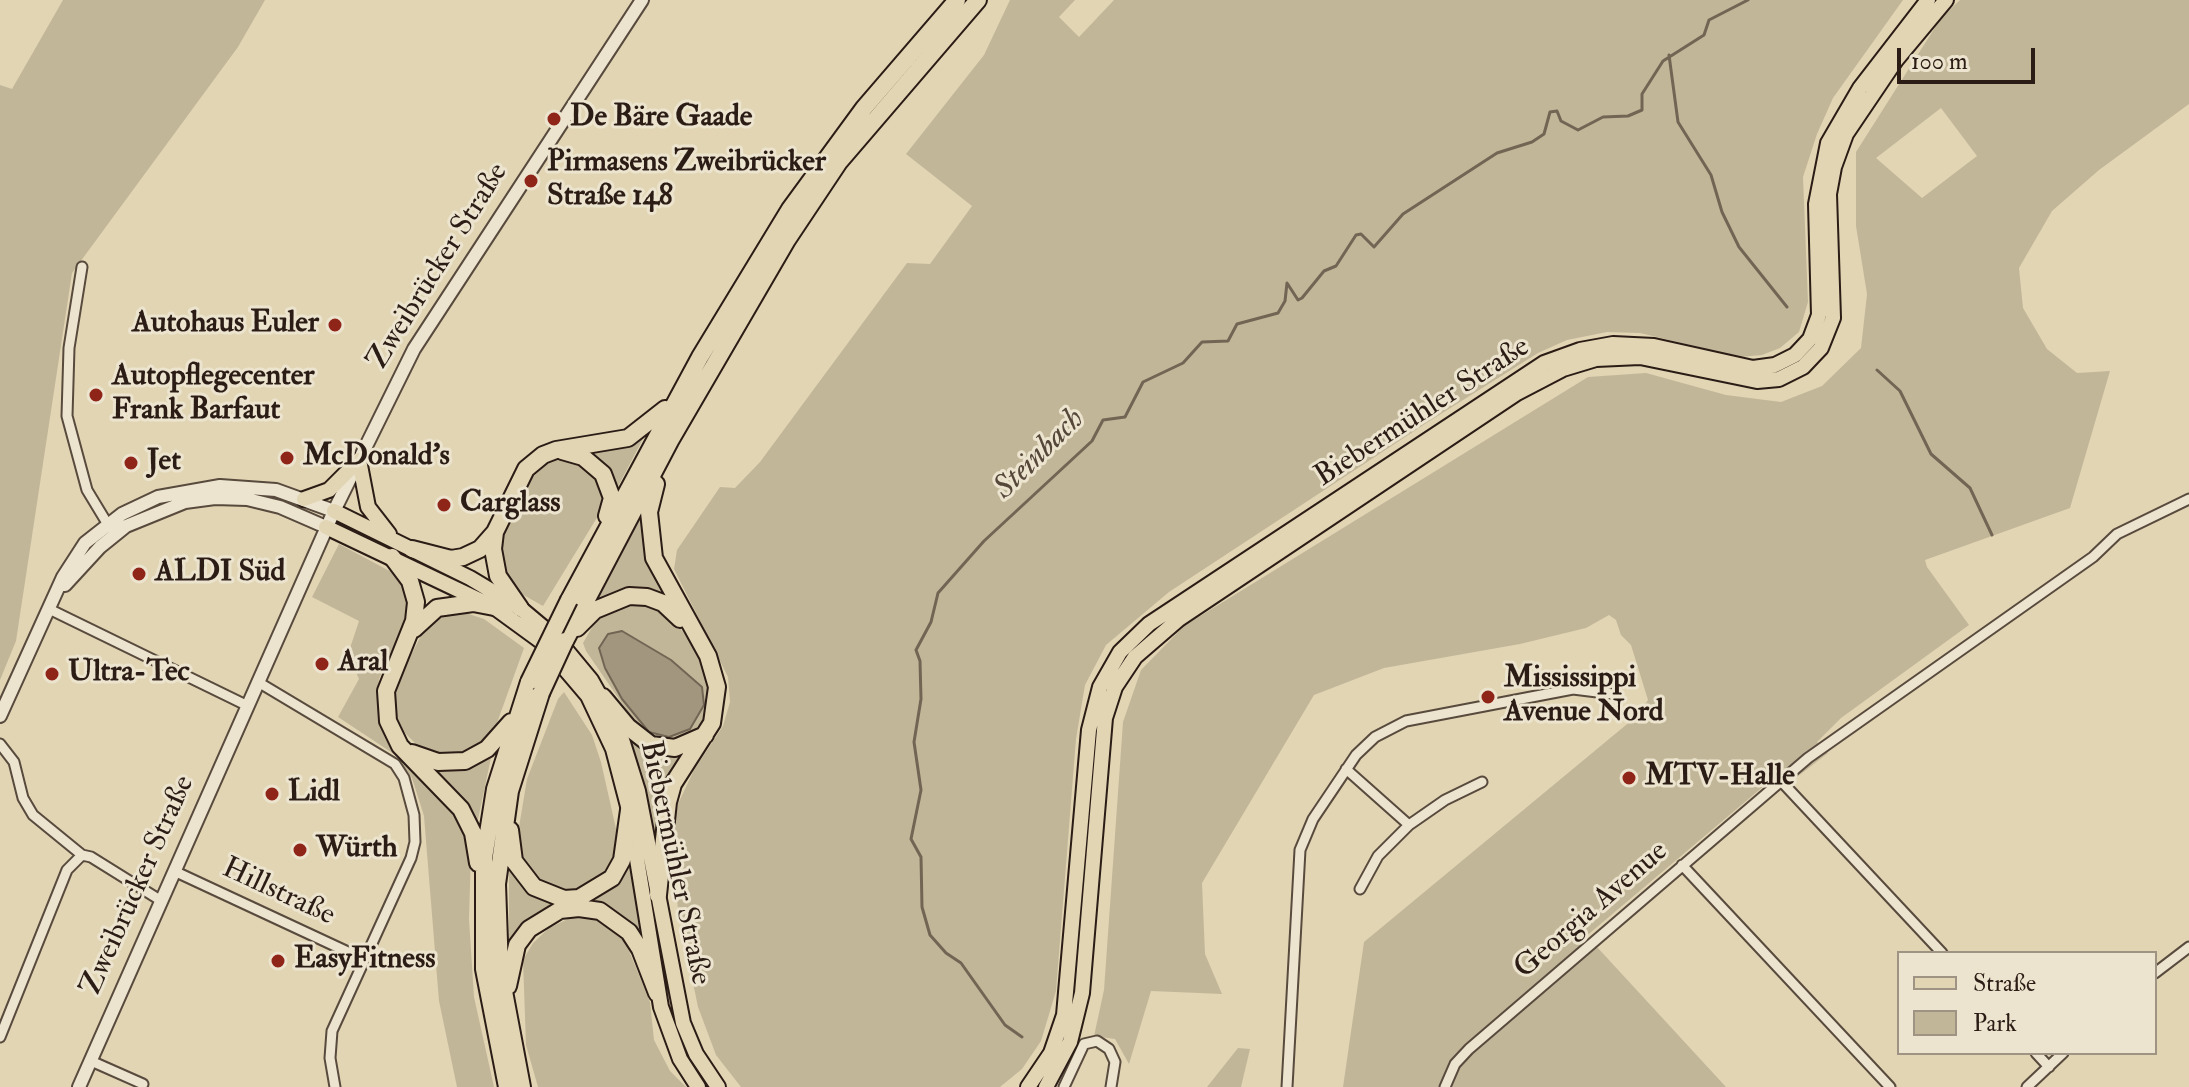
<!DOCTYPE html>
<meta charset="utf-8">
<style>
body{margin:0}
#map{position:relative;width:2189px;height:1087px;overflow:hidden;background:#e1d5b4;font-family:"IM FELL Double Pica",serif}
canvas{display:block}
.legend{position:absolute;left:1897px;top:951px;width:260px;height:104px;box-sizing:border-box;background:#ece4ce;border:2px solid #9f9484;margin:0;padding:10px 14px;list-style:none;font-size:24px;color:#2b1c15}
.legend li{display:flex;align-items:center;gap:16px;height:40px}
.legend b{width:40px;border:2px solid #9f9484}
.scale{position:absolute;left:1897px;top:48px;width:138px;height:36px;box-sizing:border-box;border:4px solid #2b1c15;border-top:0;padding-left:10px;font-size:24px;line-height:28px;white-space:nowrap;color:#2b1c15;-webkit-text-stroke:6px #ece4ce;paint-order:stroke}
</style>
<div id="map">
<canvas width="2189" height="1087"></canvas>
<ul class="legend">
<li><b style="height:10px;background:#e1d5b4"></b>Straße</li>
<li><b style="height:22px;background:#c2b699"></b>Park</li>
</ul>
<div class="scale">100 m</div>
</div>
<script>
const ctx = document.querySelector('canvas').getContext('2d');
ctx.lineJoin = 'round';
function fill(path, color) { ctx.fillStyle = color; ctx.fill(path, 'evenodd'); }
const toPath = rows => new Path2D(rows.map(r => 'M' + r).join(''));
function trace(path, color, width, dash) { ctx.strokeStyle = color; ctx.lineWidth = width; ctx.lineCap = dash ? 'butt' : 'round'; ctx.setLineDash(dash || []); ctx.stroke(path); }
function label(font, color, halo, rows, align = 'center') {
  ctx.font = font + ' "IM FELL Double Pica",serif'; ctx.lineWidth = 6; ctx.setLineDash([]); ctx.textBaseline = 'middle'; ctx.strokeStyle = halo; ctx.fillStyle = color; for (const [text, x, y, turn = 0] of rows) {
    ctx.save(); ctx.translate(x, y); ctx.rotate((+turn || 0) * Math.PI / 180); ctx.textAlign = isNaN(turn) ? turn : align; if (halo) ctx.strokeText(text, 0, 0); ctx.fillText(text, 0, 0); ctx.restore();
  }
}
fill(toPath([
 [63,0,265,0,238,47,72,273,16,641,0,680,0,85,12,89],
 [1010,0,1075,0,1059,17,1079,37,1114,0,1903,0,1833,98,1817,134,1803,177,1808,302,1799,332,1780,348,1762,355,1740,357,1640,333,1607,332,1567,340,1538,353,1428,422,1169,592,1106,645,1085,685,1076,739,1056,991,1041,1041,1022,1069,1000,1087,741,1087,716,1055,698,1007,678,910,672,836,678,804,694,770,723,726,730,702,728,677,674,569,677,550,720,487,735,488,760,462,907,263,930,264,972,206,906,154,984,55],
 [1960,0,2189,0,2189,104,2099,170,2052,211,2019,268,2023,308,2047,349,2077,373,2110,371,2070,508,1925,560,1927,567,1969,625,1841,718,1817,742,1828,753,1788,784,1778,774,1584,938,1597,947,1726,1087,1343,1087,1364,942,1638,715,1648,700,1631,645,1621,635,1616,620,1609,615,1586,628,1520,644,1384,668,1314,695,1202,883,1205,954,1222,994,1151,991,1129,1064,1115,1039,1094,1036,1104,990,1123,722,1141,670,1184,626,1588,377,1646,373,1726,395,1781,402,1822,386,1861,348,1867,294,1856,226,1856,152,1941,18],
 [1941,108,1977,156,1922,198,1876,158],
 [644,437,615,492,581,450,610,450],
 [562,458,576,459,599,480,603,502,598,516,543,606,520,593,506,577,499,544,528,481,547,464],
 [642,515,644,547,653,574,668,602,633,588,617,590,596,603],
 [339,544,399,576,411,603,406,622,379,679,377,701,380,720,395,751,452,805,466,830,471,853,469,919,474,997,494,1087,457,1087,439,1001,424,816,412,778,397,756,338,717,359,679,348,654,359,621,312,597],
 [624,602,656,606,676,622,702,659,709,692,704,720,686,737,675,741,652,738,641,731,586,651,583,643,599,615],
 [463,612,484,619,524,648,493,734,486,743,453,757,437,757,420,748,399,727,394,702,399,678,425,628,442,614],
 [564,692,592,735,601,762,619,842,617,856,607,873,575,892,546,885,531,874,523,863,517,839,527,779,558,699],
 [630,739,643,747,693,749,656,846,643,776],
 [492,753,477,824,427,767,446,771,465,768],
 [631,856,645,945,636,930,613,911,578,904,509,952,509,864,517,879,532,892,559,903],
 [570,918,594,918,625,941,650,1002,654,1040,670,1071,686,1087,538,1087,526,1045,523,960,533,943,549,928],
 [1238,1048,1250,1049,1241,1087,1207,1087]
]), '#c2b699');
const water = toPath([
 [622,631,671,660,702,687,704,705,690,729,669,737,649,732,622,699,605,668,599,648,608,634,622,631]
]);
fill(water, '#a3967e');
trace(water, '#736554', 2);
trace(toPath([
 [1669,55,1678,122,1711,175,1722,212,1739,247,1787,307],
 [1877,370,1900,391,1931,454,1970,488,1992,535],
 [1022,1037,1005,1025,961,963,946,953,930,935,922,907,921,857,911,839,921,790,914,742,921,699,920,661,916,650,931,622,938,593,984,541,1092,441,1103,420,1125,417,1143,382,1183,363,1202,342,1228,341,1237,324,1278,313,1285,301,1287,283,1298,300,1302,298,1324,271,1336,266,1356,235,1361,234,1374,247,1403,214,1497,153,1532,142,1544,134,1550,112,1557,111,1561,121,1578,130,1603,117,1628,116,1642,110,1642,94,1663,61,1704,35,1709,20,1748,0]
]), '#736554', 3);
const minor = toPath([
 [82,267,69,348,67,416,87,490,110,528],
 [49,609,248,706],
 [258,682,395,764,404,778,414,815,415,842,411,858,332,1031,330,1058,335,1087],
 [0,744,14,762,23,798,33,815,82,855,91,857,160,900],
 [1346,769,1409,825],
 [1781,781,1942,953],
 [1682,865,1890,1087],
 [174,871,363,959],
 [1360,889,1378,856,1409,825,1445,800,1482,782],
 [2155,973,2189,947],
 [0,1037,67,870,82,855],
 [2036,1053,2049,1067],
 [91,1061,143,1084],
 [1064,1087,1084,1044,1097,1041,1109,1049,1115,1062,1111,1087],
 [1287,1087,1300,850,1313,819,1356,755,1375,737,1406,721,1573,689,1613,694],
 [1445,1087,1455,1064,1469,1049,1808,758,2093,557,2117,534,2189,499],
 [2027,1087,2063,1053]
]);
const tertiary = toPath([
 [65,585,100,547,126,526,185,502,215,498,247,499,280,507,326,527],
 [0,716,63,577,85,543,122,514,158,497,220,486,276,490,334,511],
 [79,1087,334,511,414,349,642,0]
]);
const primary = toPath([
 [359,460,368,507,389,534],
 [304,499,329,490,359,460],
 [334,511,470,578,520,608,557,639,591,680,619,730,638,791,683,1023,696,1054,718,1087],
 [326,527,494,607,542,642,588,696,613,749,629,810,661,1007,680,1059,698,1087],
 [1028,1087,1051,1053,1064,1015,1089,730,1100,687,1120,652,1149,624,1544,363,1580,350,1613,344,1654,346,1753,368,1775,365,1795,355,1810,339,1819,315,1816,204,1828,143,1860,88,1928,0],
 [1046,1087,1070,1042,1082,993,1105,718,1115,687,1135,657,1179,619,1517,393,1563,369,1596,359,1640,357,1757,381,1779,379,1803,367,1821,348,1833,318,1829,194,1834,167,1846,134,1896,60,1946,0]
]);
const trunk = toPath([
 [562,451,583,457,603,474,612,498,607,516],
 [656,484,649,512,654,558,708,656,717,687,712,723,673,784,668,802,658,895],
 [412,549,451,559,463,557,480,549,495,532],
 [392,557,410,581,416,602,414,621,386,691,388,721,400,746,461,809,473,833,478,863],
 [569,600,700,357,790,209,864,108,957,0],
 [520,608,498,576,493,549,495,532,526,469,543,455,556,450,628,438,665,409],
 [577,628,595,610,629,596,647,597,663,603,680,619],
 [414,629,437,608,473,603,494,607],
 [565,641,670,441,787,240,839,162,978,0],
 [603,697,628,727,651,745,675,748,705,735],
 [412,753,438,762,465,761,487,749,511,722],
 [510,830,514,861,534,887,564,899,579,898,612,878,622,860,629,810],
 [508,986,517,945,529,929,560,910,579,908,600,911,629,932,640,949,657,993],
 [507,1087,484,969,484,858,495,789,529,682],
 [522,1087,500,970,497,884,510,791,541,693]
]);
trace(minor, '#584a3d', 13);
trace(tertiary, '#584a3d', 16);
trace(primary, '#2b1c15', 18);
trace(trunk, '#2b1c15', 20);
trace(minor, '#ece4ce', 9);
trace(tertiary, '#ece4ce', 12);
trace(primary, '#e1d5b4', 14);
trace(trunk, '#e1d5b4', 16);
const trunkBridge = toPath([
 [529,682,569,600],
 [541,693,565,641]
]);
trace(trunkBridge, '#2b1c15', 20, []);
trace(trunkBridge, '#e1d5b4', 16);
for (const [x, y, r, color] of [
 [554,119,8,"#8f2418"],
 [531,181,8,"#8f2418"],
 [335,325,8,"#8f2418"],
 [96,395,8,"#8f2418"],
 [287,458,8,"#8f2418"],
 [131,463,8,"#8f2418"],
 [444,505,8,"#8f2418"],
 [139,574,8,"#8f2418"],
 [322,664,8,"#8f2418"],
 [52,674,8,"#8f2418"],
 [1488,697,8,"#8f2418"],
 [1629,778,8,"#8f2418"],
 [272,794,8,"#8f2418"],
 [300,850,8,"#8f2418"],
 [278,961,8,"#8f2418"]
]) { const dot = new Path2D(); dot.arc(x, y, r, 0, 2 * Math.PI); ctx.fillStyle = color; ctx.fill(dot); trace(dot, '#ece4ce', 3); }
label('bold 30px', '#2b1c15', '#ece4ce', [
 ["De Bäre Gaade",570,119],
 ["Pirmasens Zweibrücker",547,164],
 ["Straße 148",547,198],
 ["Autohaus Euler",319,325,"right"],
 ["Autopflegecenter",112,378],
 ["Frank Barfaut",112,412],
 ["McDonald's",303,458],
 ["Jet",147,463],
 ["Carglass",460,505],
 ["ALDI Süd",155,574],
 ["Aral",338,664],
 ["Ultra-Tec",68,674],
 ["Mississippi",1504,680],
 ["Avenue Nord",1504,714],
 ["MTV-Halle",1645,778],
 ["Lidl",288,794],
 ["Würth",316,850],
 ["EasyFitness",294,961]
], 'left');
label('30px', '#2b1c15', '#ece4ce', [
 ["Zweibrücker Straße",439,267,-58],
 ["Biebermühler Straße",1423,413,-33],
 ["Biebermühler Straße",674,863,78],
 ["Zweibrücker Straße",139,886,-66],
 ["Hillstraße",278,893,25],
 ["Georgia Avenue",1592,911,-41]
]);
label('italic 32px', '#55473a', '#ece4ce', [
 ["Steinbach",1040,455,-45]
]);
</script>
